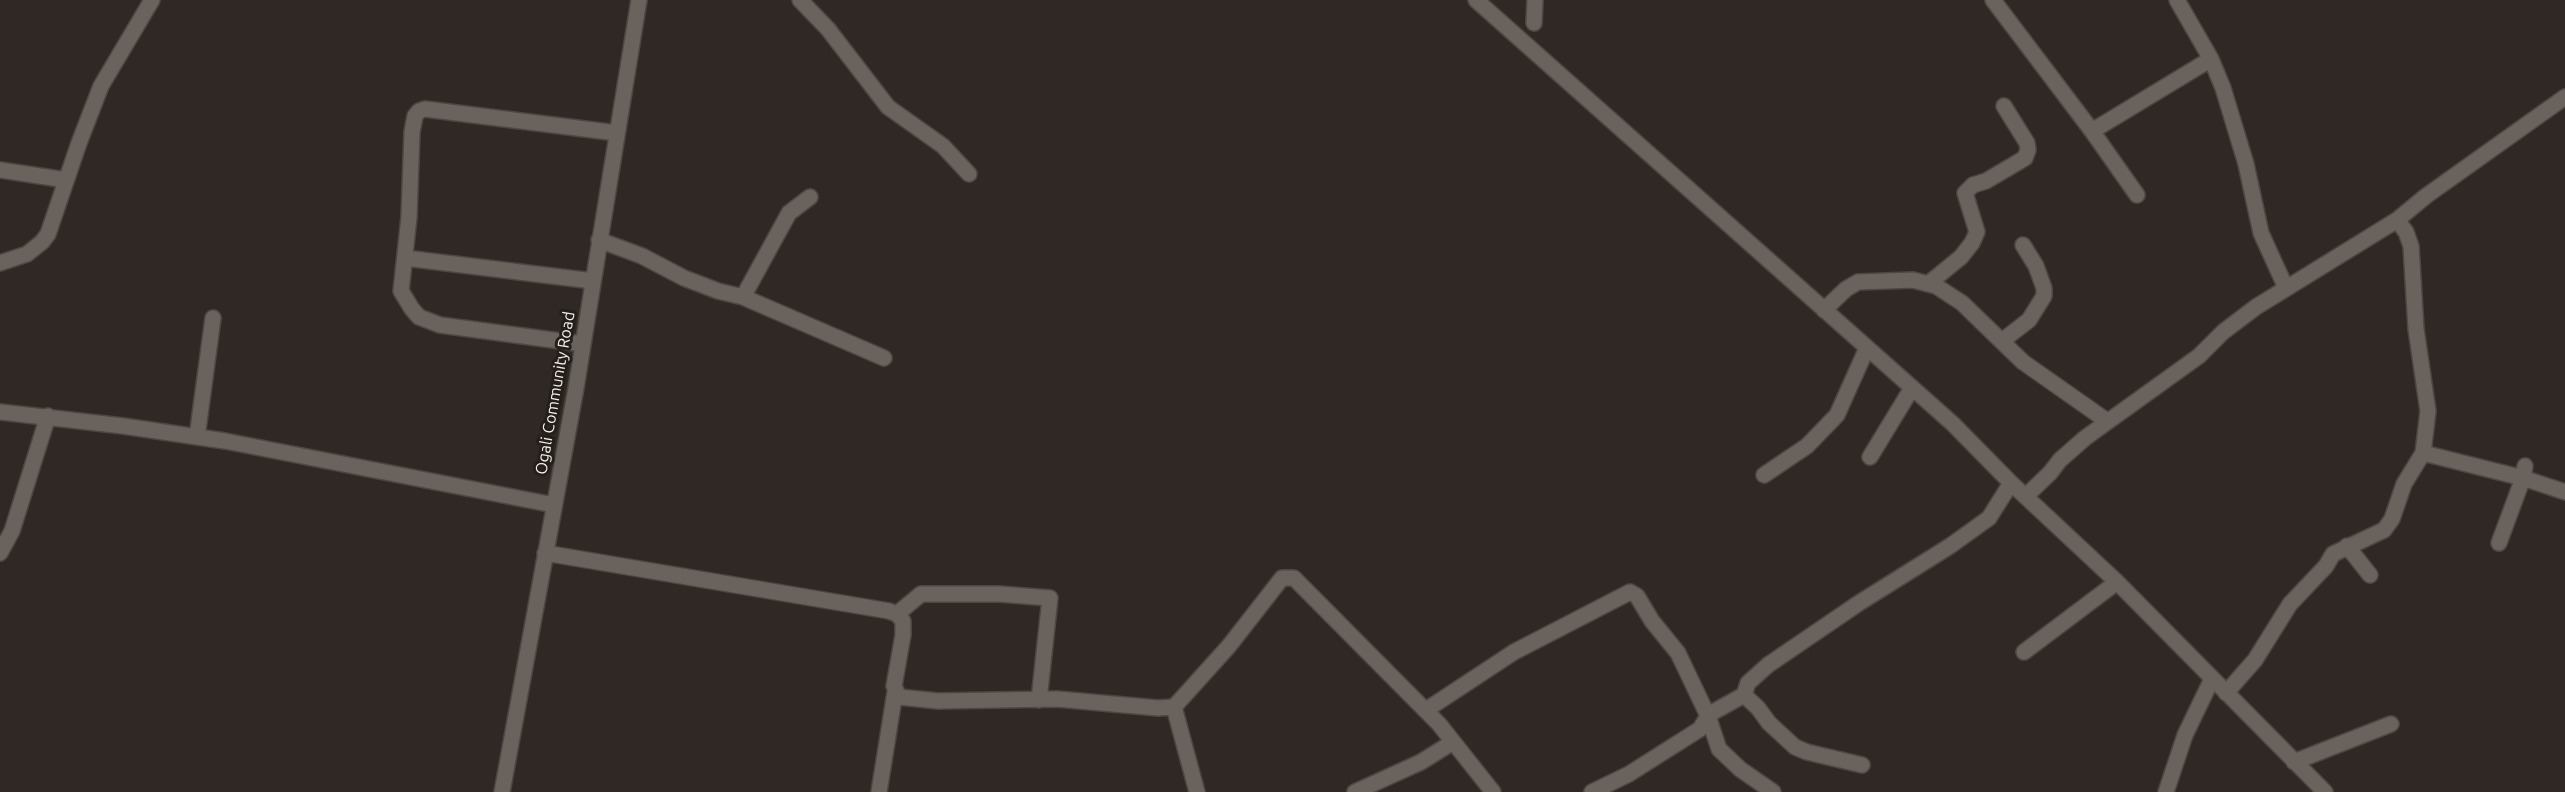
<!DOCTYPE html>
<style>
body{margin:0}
canvas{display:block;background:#2f2824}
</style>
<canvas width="2565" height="792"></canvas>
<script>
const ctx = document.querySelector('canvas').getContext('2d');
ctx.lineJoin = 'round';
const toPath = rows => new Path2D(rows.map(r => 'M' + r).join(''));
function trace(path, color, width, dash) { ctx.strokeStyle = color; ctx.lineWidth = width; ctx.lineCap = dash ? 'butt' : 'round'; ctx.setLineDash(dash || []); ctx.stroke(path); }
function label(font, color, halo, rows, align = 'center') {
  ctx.font = font + ' Ubuntu,sans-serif'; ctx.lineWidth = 6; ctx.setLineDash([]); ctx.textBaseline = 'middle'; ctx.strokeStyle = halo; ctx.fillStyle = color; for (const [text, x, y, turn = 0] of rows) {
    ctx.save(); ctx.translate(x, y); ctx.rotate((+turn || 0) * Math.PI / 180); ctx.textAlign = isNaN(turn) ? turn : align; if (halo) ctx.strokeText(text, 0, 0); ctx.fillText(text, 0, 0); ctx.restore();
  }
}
const minor = toPath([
 [800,0,828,29,888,107,943,146,969,174],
 [1476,0,1953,424,2011,483,2117,582,2325,792],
 [1993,0,2092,131,2137,195],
 [2177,0,2211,59,2223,88,2246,164,2261,233,2286,288],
 [1534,23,1535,0],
 [2092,131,2211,59],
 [0,170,66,180],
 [2397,220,2406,232,2411,246,2416,329,2428,411,2423,453,2523,478,2565,492],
 [599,240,642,256,684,278,718,291,743,297,884,358],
 [405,258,593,281],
 [0,263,27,254,42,242,48,234,79,143,101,86,152,0],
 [1928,284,1961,257,1972,243,1977,232,1965,193,1973,185,1986,181,2025,158,2028,150,2027,143,2004,106],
 [743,297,789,213,810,197],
 [1824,310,1846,289,1858,282,1913,280,1936,286,1962,303,2023,362,2107,421],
 [2002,341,2029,320,2044,296,2044,288,2036,266,2023,245],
 [583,344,440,325,419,317,412,309,401,291,409,217,412,132,415,116,419,111,425,109,617,133],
 [0,412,123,426,225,441,554,505],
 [197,437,213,318],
 [1870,457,1912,388],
 [1764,475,1807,446,1837,415,1867,348],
 [2027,495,2050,473,2060,460,2085,438,2199,356,2223,332,2256,307,2397,220,2426,196,2565,97],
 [2499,543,2523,478,2525,466],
 [2347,546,2370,575],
 [0,553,12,531,48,416],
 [545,553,889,611,897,614,903,621,903,635,894,686,899,697,938,701,1057,699,1158,708,1174,707,1229,646,1282,578,1294,578,1439,724,1493,792],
 [897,614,921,594,999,594,1050,598,1039,700],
 [2024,652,2117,582],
 [2226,693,2255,660,2290,604,2326,566,2333,554,2384,530,2392,519,2404,484,2423,453],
 [1744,695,1758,708,1769,723,1795,747,1807,752,1862,765],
 [1174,707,1197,792],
 [1426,710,1514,652,1630,592,1637,596,1652,621,1678,653,1708,716,1719,749,1740,769,1773,792],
 [2294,762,2391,724],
 [502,792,576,388,639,0],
 [879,792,895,692],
 [1355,792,1421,762,1453,742],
 [1592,792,1629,774,1700,729,1708,716,1715,711,1744,695,1748,683,1768,665,1859,603,1950,546,1989,518,2011,483],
 [2166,792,2185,735,2212,679]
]);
trace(minor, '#4c4743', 18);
trace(minor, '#6a625d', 15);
label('16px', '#f5f1ee', '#251f1a', [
 ["Ogali Community Road",555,393,-80]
]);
</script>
